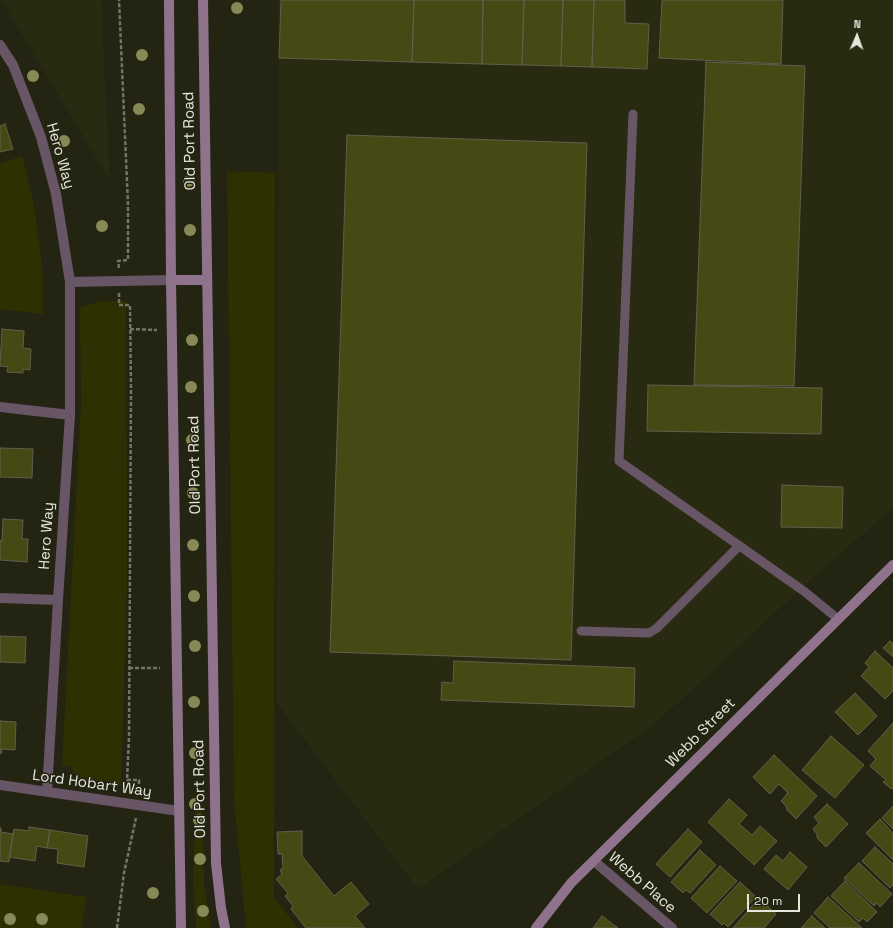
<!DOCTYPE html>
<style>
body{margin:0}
#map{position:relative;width:893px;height:928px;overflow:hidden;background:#232412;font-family:"Space Grotesk",sans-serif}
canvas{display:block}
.north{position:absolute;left:837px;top:16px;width:40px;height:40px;-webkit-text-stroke:3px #232412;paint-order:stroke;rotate:2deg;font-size:11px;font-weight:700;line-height:16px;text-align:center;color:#e6e7dc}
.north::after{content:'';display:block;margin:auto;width:14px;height:18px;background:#e6e7dc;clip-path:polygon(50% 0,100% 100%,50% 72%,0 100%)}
.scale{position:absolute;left:747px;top:894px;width:53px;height:18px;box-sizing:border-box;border:2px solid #e6e7dc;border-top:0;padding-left:5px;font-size:12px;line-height:14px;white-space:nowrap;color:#e6e7dc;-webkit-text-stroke:3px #232412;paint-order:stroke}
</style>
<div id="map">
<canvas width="893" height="928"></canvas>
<div class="north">N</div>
<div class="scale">20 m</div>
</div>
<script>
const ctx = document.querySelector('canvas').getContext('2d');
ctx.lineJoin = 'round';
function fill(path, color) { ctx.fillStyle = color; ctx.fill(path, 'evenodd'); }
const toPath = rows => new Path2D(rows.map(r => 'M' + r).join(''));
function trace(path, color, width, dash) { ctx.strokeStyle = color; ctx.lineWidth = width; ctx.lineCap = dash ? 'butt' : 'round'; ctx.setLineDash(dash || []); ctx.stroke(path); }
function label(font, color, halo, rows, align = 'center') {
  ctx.font = font + ' "Space Grotesk",sans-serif'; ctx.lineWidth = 3; ctx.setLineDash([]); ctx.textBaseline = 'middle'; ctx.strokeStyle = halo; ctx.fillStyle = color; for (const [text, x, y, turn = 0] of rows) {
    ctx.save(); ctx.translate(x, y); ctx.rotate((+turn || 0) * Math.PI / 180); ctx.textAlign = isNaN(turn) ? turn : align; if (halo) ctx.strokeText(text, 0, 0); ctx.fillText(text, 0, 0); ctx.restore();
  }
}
fill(toPath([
 [1,0,101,0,110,181],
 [277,0,893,0,893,508,817,574,656,723,418,889,276,702,279,58]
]), '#282a11');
fill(toPath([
 [22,156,33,200,42,262,43,314,0,309,0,163],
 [227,171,275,173,274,897,298,928,246,928,234,800],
 [100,301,126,301,127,579,121,784,78,778,70,766,62,766,81,402,80,308],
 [195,781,199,781,203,820,204,884,211,928,196,928,193,877],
 [0,884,87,897,81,928,0,928]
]), '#2e3002');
const building = toPath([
 [281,0,414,0,412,62,279,58,281,0],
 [414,0,483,0,482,64,412,62,414,0],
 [483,0,524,0,522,65,482,64,483,0],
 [524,0,563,0,561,66,522,65,524,0],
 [563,0,594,0,592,67,561,66,563,0],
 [594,0,625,0,625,23,649,24,647,69,592,67,594,0],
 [662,0,783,0,781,64,659,58,662,0],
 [706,62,805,66,794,386,694,385,706,62],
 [5,124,13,149,0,152,0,126,5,124],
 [347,135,587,143,571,660,330,652,347,135],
 [2,329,24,331,23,348,31,349,30,370,23,369,23,373,7,372,8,367,0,366,2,329],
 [648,385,822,388,821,434,647,431,648,385],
 [0,448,33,449,32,478,0,477,0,448],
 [782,485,843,487,842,528,781,527,782,485],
 [3,519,23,520,22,539,28,539,27,562,0,560,0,540,2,541,3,519],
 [0,636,26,637,25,663,0,662,0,636],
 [890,641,893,644,893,657,883,648,890,641],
 [875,651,893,668,893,691,885,699,861,676,869,667,865,663,875,651],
 [454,661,635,668,634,707,441,700,442,682,453,683,454,661],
 [855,693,877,716,858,735,835,712,855,693],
 [0,721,16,722,15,750,2,749,1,754,0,753,0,721],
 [893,723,893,788,891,789,883,782,886,780,870,766,876,759,868,751,893,723],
 [831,736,864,765,835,798,802,770,831,736],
 [774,755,817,796,796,819,787,810,786,806,781,801,788,793,779,784,770,794,753,777,774,755],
 [729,799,747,815,739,824,752,835,760,826,777,841,754,865,708,822,729,799],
 [827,804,848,824,826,847,817,838,817,834,813,829,819,823,814,817,827,804],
 [893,806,893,829,882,818,893,806],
 [880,819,893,833,893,860,866,833,880,819],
 [29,827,50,830,47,848,37,846,35,861,9,857,14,829,29,831,29,827],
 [0,828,1,828,1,832,13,834,9,862,0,861,0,828],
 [688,829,702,842,670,877,656,864,688,829],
 [50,830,88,836,84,867,57,863,58,849,47,848,50,830],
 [302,831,302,856,334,896,351,882,369,904,355,916,365,928,306,928,291,909,293,906,285,896,288,893,276,879,282,874,280,870,283,868,282,854,278,854,277,832,302,831],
 [875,847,893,864,893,885,890,888,862,861,875,847],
 [700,850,716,865,690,893,686,890,683,893,671,882,700,850],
 [790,852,807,867,788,890,764,869,776,855,783,861,790,852],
 [859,863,892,894,880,907,877,903,874,906,844,878,859,863],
 [720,866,737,881,707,913,691,898,720,866],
 [845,881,877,912,867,922,863,918,859,922,831,896,845,881],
 [740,882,756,897,728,927,724,923,722,925,710,914,740,882],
 [828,897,862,928,830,928,814,913,828,897],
 [759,898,776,914,764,928,733,928,759,898],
 [602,916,618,928,593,928,602,916],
 [812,916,825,928,801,928,812,916]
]);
fill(building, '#474915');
trace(building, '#5f604c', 1);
trace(toPath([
 [119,268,118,261,128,260,128,204,119,0],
 [119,293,119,305,130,305,131,390,129,737,127,780,139,780,139,793],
 [130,329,157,330],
 [129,668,160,668],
 [117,928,124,873,136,818]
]), '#747566', 2.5, [4, 2]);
trace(toPath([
 [633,114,619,461,805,592,838,619],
 [581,631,649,633,657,628,739,546]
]), '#685666', 9);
trace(toPath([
 [0,45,13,65,41,137,56,194,70,282,70,415,58,600,47,792],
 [70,282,171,280],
 [0,407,70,415],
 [0,598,58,600],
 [0,785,179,811],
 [594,861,672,928]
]), '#685666', 10);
trace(toPath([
 [169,0,171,280,181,928],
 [203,0,216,863,221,908,225,928],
 [171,280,207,280],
 [536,928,571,883,893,565]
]), '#8f738c', 10);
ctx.fillStyle = '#878a56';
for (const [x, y] of [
 [237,8],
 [142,55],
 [33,76],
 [139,109],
 [64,141],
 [189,181],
 [102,226],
 [190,230],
 [192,340],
 [191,387],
 [192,440],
 [193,493],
 [193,545],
 [194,596],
 [195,646],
 [194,702],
 [195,753],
 [195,804],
 [199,820],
 [200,859],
 [153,893],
 [203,911],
 [10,919],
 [42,919]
]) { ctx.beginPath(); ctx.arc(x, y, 6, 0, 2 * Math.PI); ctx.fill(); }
label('15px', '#e6e7dc', '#232412', [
 ["Old Port Road",190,141,-91],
 ["Hero Way",60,156,74],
 ["Old Port Road",195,465,-91],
 ["Hero Way",47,536,-86],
 ["Webb Street",701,733,-45],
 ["Lord Hobart Way",92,784,8],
 ["Old Port Road",200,789,-91],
 ["Webb Place",642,883,41]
]);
</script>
